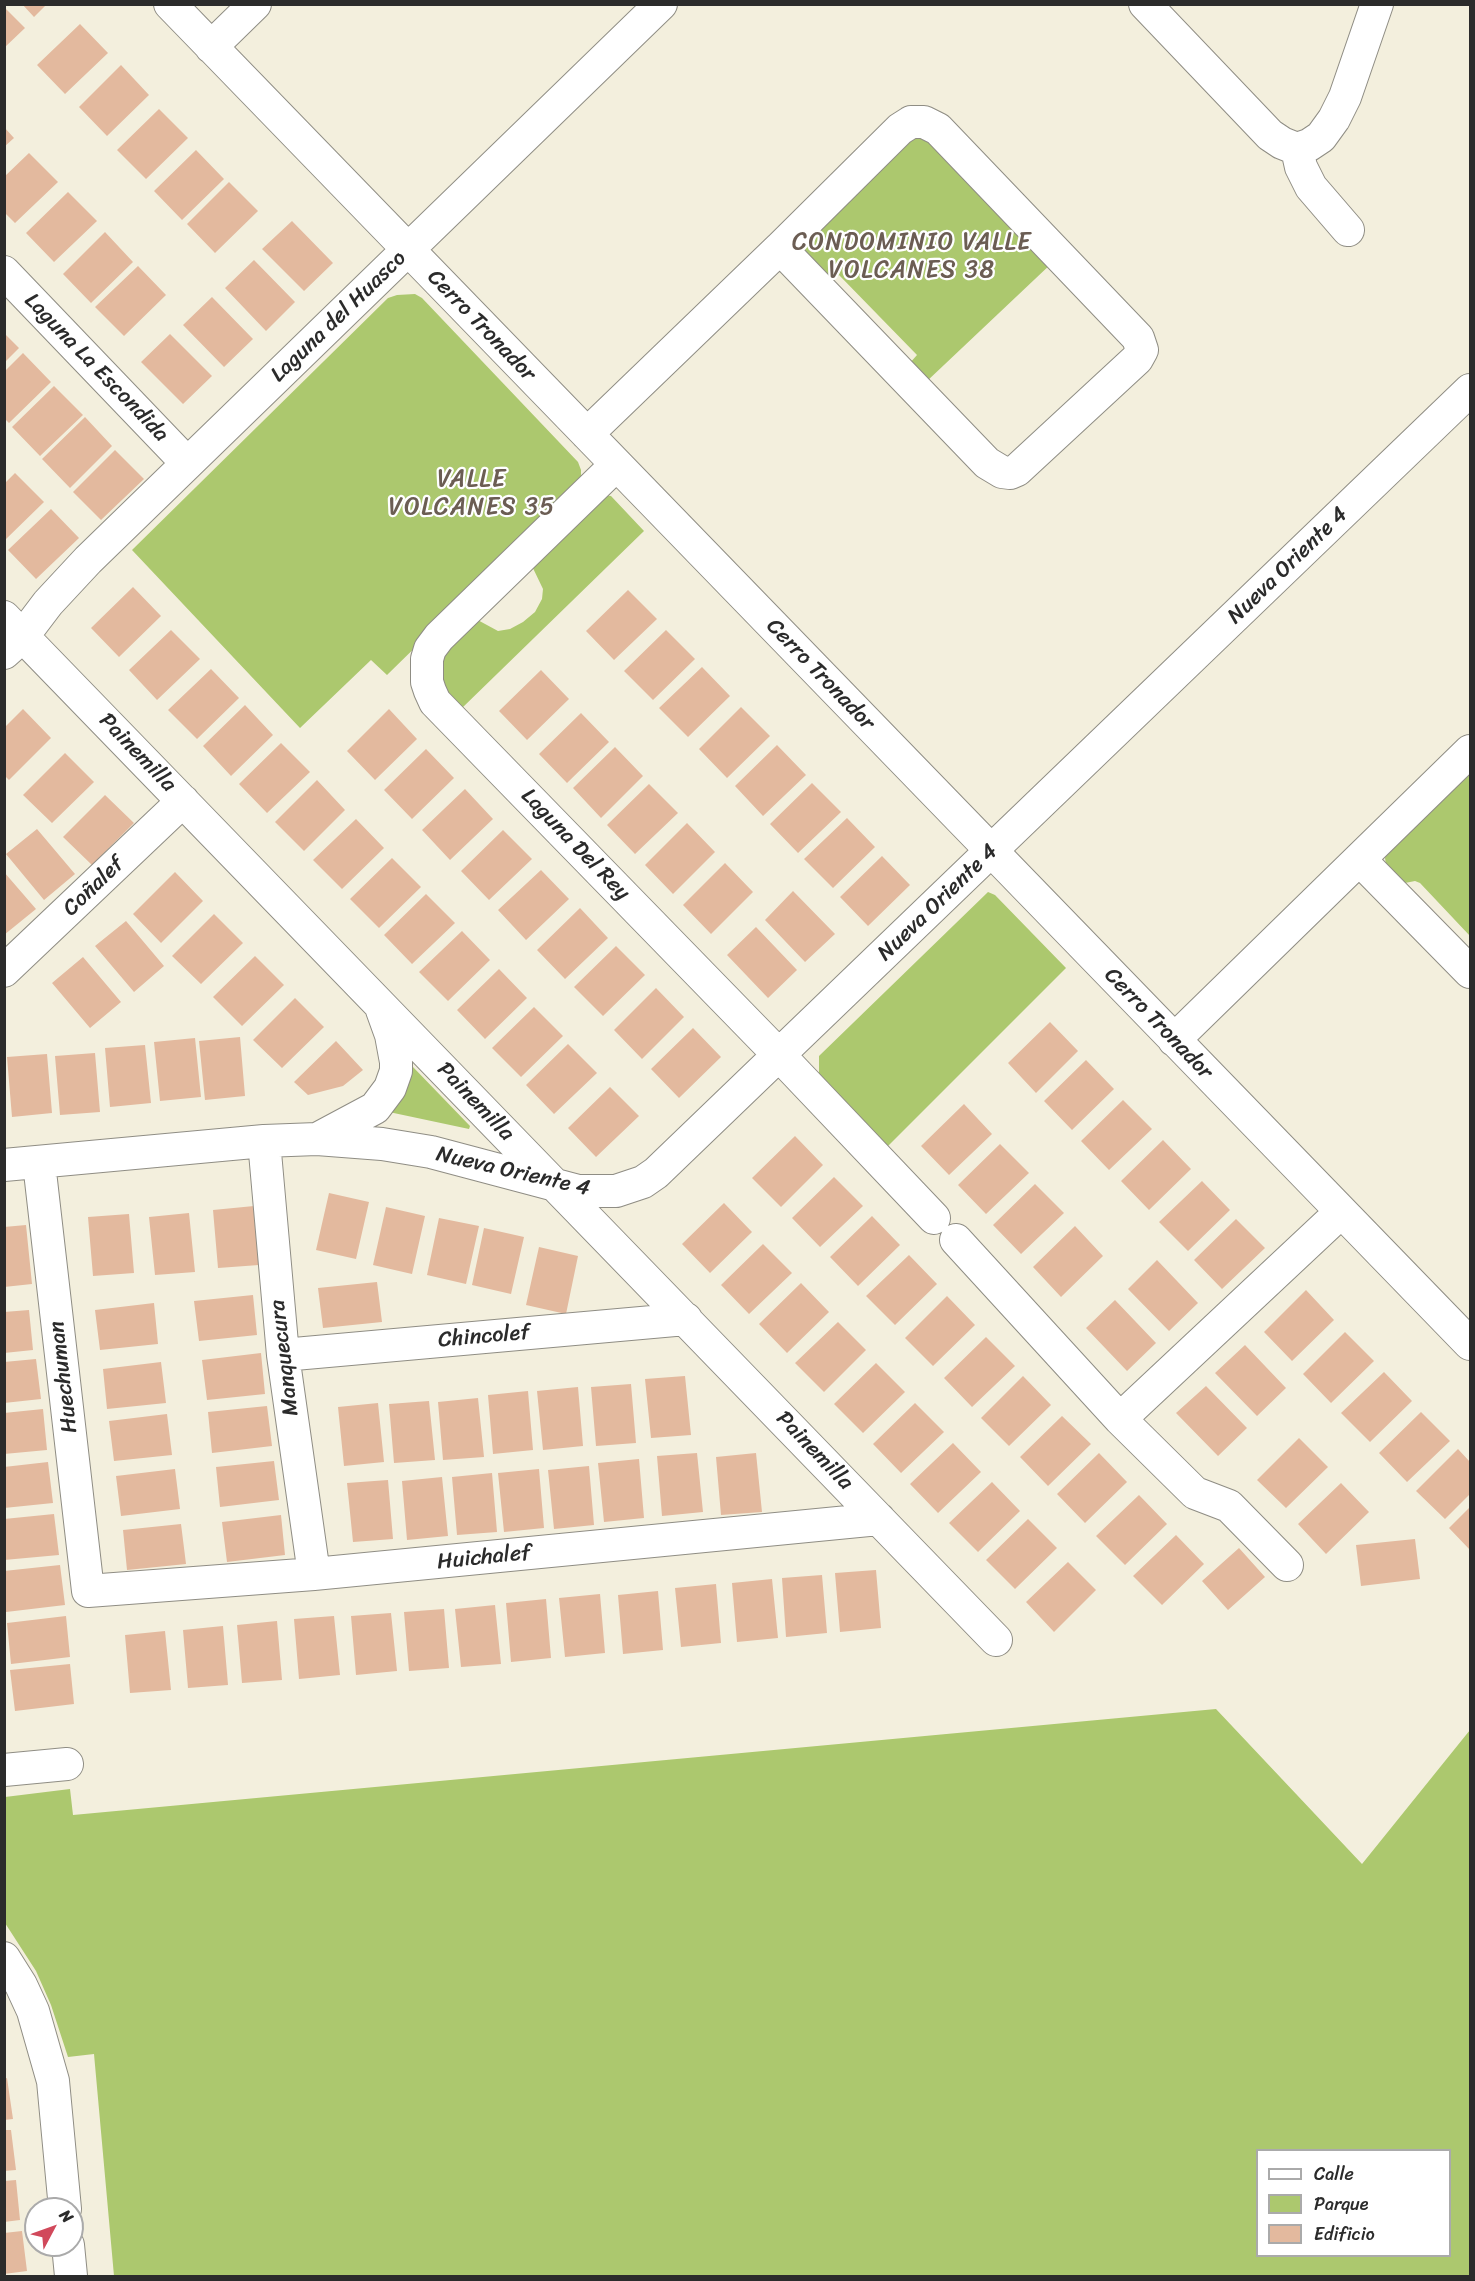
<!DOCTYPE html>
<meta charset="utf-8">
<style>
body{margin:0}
#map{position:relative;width:1475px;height:2281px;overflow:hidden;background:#f3efdd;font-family:Sriracha,sans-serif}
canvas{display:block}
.frame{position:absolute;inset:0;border:6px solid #2b2b2b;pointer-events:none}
.legend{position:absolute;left:1256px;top:2149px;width:195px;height:108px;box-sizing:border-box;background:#fff;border:2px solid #aaa;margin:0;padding:8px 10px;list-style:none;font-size:18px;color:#2b2b2b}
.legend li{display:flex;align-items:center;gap:12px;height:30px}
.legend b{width:30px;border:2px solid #aaa}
.north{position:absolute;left:24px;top:2197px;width:60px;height:60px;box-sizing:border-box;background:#fff;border:2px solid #aaa;border-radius:50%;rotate:49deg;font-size:16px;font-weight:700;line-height:24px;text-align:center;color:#2b2b2b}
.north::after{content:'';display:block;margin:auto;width:21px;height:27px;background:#d1495b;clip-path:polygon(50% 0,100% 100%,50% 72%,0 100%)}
</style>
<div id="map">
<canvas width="1475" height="2281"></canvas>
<div class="frame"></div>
<ul class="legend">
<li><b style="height:8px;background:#fff"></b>Calle</li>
<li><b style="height:16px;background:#acc86e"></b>Parque</li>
<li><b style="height:16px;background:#e3b99e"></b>Edificio</li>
</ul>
<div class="north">N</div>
</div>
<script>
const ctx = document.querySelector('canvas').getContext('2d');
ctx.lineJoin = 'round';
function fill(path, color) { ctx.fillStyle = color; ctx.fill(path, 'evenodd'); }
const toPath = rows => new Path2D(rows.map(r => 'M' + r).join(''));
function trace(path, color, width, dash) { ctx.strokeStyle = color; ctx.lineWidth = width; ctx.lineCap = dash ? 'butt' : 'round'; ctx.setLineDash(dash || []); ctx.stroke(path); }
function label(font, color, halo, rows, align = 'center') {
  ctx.font = font + ' Sriracha,sans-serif'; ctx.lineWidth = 4.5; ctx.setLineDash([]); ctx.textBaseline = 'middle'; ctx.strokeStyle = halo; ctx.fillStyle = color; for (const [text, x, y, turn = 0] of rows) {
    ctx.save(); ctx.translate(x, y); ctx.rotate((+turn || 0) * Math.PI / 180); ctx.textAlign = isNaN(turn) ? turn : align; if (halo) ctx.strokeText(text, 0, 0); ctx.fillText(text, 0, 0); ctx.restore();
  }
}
fill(toPath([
 [923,134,1053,262,926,382,909,364,917,355,839,275,829,282,802,248,911,137],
 [415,294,422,298,578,462,581,470,581,482,578,488,387,675,371,660,300,728,132,550,388,298,397,295],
 [604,495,611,496,644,531,461,709,444,692,440,652,474,618,498,631,510,629,523,622,535,612,542,599,543,589,531,564],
 [1470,770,1470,936,1420,883,1415,881,1400,884,1386,865,1385,858,1387,851],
 [988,892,995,895,1066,968,887,1147,819,1076,819,1056],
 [409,1066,413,1067,470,1126,469,1129,389,1112],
 [1216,1709,1362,1864,1470,1730,1470,2276,114,2276,94,2054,68,2057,51,2005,36,1971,5,1923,5,1797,70,1789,73,1815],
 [1258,2150,1450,2150,1450,2256,1258,2256]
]), '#acc86e');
fill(toPath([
 [22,4,47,4,34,17],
 [4,7,25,28,4,48],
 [80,24,108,53,65,94,37,65],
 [121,65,149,95,107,136,79,107],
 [159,109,188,138,146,179,117,150],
 [4,127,14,138,4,147],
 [196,150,224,179,182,220,154,191],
 [29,153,58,182,15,223,4,212,4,177],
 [229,182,258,211,215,253,187,224],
 [68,192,97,221,54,262,26,233],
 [292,221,333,263,304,291,262,249],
 [105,232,133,262,91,303,63,274],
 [254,260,295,302,266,331,225,288],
 [138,266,166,295,124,336,95,307],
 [212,297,253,339,224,367,183,325],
 [4,333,19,348,4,363],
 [170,334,212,376,183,404,141,362],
 [23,353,51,382,9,423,4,418,4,372],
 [54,386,83,415,40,456,12,427],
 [85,417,112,446,70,488,42,459],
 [115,450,144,479,101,520,73,492],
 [15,473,44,502,4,541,4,484],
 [51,509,79,538,36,579,8,550],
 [133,587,161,616,119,657,91,628],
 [628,590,657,619,614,660,586,631],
 [171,630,200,659,157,700,129,670],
 [666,630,695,659,653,700,624,671],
 [702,667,730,696,688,737,659,708],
 [211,669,239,698,197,739,168,710],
 [541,670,569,699,527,740,499,711],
 [245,705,273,735,231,776,203,746],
 [741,707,770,736,727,778,699,749],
 [23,709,51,738,9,780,4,775,4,728],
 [389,709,417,739,375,780,347,751],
 [581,713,609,742,567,783,539,754],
 [281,743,310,772,267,813,239,784],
 [777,745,806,775,763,816,735,786],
 [615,747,643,776,601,818,573,788],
 [426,749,454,778,412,819,384,790],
 [65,753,94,782,52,823,23,795],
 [317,780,345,810,304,851,275,822],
 [812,783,841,812,798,853,770,824],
 [649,784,678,813,635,854,607,825],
 [465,789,493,819,450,860,422,830],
 [105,795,134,823,92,865,63,837],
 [847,818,875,847,833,888,804,859],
 [356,819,384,848,342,889,313,860],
 [687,823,715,852,673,894,645,865],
 [37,829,75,874,44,900,6,854],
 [503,830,532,859,489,900,461,871],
 [882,856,910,885,868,926,840,897],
 [392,858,421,887,379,928,350,899],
 [725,863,753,892,711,934,683,905],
 [541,870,569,899,526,940,498,910],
 [4,872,36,909,4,935],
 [175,872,203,901,161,943,133,914],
 [793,891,835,934,805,962,765,920],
 [426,894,455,923,412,964,384,935],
 [580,908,608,938,565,979,537,950],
 [214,914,243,943,201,984,172,956],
 [126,921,164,966,134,992,95,946],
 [756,927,797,970,768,998,727,955],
 [462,931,490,960,448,1001,419,972],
 [616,946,645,975,603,1016,574,987],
 [255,956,284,985,242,1026,213,997],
 [83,957,121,1002,90,1028,52,983],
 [499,969,527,998,485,1039,457,1010],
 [656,988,684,1017,642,1059,614,1030],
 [295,998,324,1027,282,1068,253,1040],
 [534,1007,563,1036,521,1077,492,1048],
 [1050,1022,1078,1051,1036,1093,1008,1063],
 [693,1028,721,1057,679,1098,651,1069],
 [240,1037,245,1096,205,1100,199,1041],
 [195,1038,201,1097,160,1101,154,1042],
 [336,1041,363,1070,343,1086,308,1095,294,1082],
 [568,1044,597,1073,554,1114,526,1085],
 [145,1045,151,1103,110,1107,105,1048],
 [95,1053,100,1112,60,1115,55,1056],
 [47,1054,52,1113,12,1117,7,1057],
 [1086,1060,1114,1089,1072,1130,1044,1101],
 [610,1087,639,1116,596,1157,568,1128],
 [1123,1100,1152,1129,1109,1170,1081,1141],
 [964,1104,992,1134,949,1175,921,1146],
 [795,1136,823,1165,781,1207,752,1178],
 [1163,1140,1191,1169,1149,1210,1121,1181],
 [1000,1144,1029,1173,986,1214,958,1185],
 [834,1177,863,1206,820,1247,792,1218],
 [1202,1181,1230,1210,1188,1251,1159,1222],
 [1035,1184,1064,1213,1021,1254,993,1225],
 [329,1193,369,1202,356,1259,316,1250],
 [724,1203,752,1232,710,1273,682,1244],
 [254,1206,259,1265,218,1268,213,1210],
 [386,1207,425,1216,412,1274,373,1265],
 [189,1213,195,1272,155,1275,149,1217],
 [129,1214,134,1273,93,1276,88,1217],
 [872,1216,900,1245,858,1286,830,1257],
 [439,1218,479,1226,466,1284,427,1275],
 [1236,1219,1265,1248,1222,1289,1194,1260],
 [26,1225,32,1284,4,1287,4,1227],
 [1075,1226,1103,1256,1061,1297,1033,1267],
 [484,1228,524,1237,511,1294,472,1285],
 [763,1244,792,1273,749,1314,721,1285],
 [539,1247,578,1256,566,1314,526,1305],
 [909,1255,937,1284,895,1325,866,1296],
 [1157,1260,1198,1303,1169,1331,1128,1289],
 [377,1282,382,1322,323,1328,318,1288],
 [801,1283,829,1312,787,1353,759,1324],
 [1306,1290,1334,1320,1292,1361,1264,1332],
 [253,1295,257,1335,199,1341,194,1301],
 [947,1296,975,1325,933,1366,905,1338],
 [1115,1300,1156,1343,1127,1371,1086,1328],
 [154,1303,158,1344,100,1350,95,1310],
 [29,1310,33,1350,4,1353,4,1312],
 [838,1322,866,1350,824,1392,795,1363],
 [1345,1332,1374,1361,1331,1403,1303,1374],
 [986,1337,1015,1366,972,1407,944,1378],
 [1245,1345,1286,1388,1257,1416,1215,1373],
 [261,1353,265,1394,207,1400,202,1360],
 [36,1359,41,1399,4,1403,4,1362],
 [161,1362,166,1403,107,1409,103,1369],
 [876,1363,905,1392,863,1433,834,1404],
 [1384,1372,1412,1401,1370,1442,1341,1413],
 [685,1376,691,1435,651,1438,645,1379],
 [1023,1376,1051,1405,1009,1446,981,1418],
 [631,1384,636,1443,596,1446,591,1387],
 [1206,1386,1247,1428,1218,1456,1176,1413],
 [578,1387,583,1446,543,1450,537,1391],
 [528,1391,533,1450,493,1454,488,1395],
 [478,1398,484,1457,443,1460,438,1402],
 [429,1401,435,1460,394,1463,389,1404],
 [378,1403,384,1462,344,1466,338,1407],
 [915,1403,944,1432,901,1473,873,1444],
 [267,1406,272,1446,212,1453,208,1412],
 [43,1409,47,1450,4,1454,4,1413],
 [1421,1412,1450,1441,1407,1482,1379,1453],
 [167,1414,172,1455,114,1461,109,1421],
 [1062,1416,1091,1444,1048,1486,1020,1457],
 [1299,1438,1328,1467,1286,1508,1257,1480],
 [953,1443,981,1472,938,1513,910,1484],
 [1458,1449,1470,1462,1470,1494,1445,1519,1416,1491],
 [697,1453,703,1512,662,1516,657,1456],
 [756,1453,762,1512,721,1515,716,1457],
 [1099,1453,1127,1482,1085,1523,1057,1494],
 [639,1459,644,1518,604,1522,598,1463],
 [274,1461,279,1500,220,1507,216,1467],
 [48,1462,53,1503,4,1508,4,1467],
 [589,1466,594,1525,554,1529,548,1470],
 [175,1469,180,1509,121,1516,116,1476],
 [539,1469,544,1528,504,1532,498,1473],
 [492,1473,497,1532,457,1535,452,1477],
 [442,1477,448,1536,407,1540,402,1481],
 [388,1480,393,1539,353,1542,347,1483],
 [992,1482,1020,1511,978,1552,949,1523],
 [1341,1483,1369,1512,1326,1554,1298,1524],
 [1139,1495,1167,1524,1125,1565,1096,1536],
 [1470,1507,1470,1550,1449,1528],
 [54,1514,59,1555,4,1560,4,1519],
 [281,1515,285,1555,227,1562,222,1522],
 [1028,1519,1057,1548,1015,1589,986,1560],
 [181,1524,186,1564,127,1570,123,1530],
 [1176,1535,1204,1564,1162,1605,1133,1576],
 [1415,1539,1420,1579,1361,1586,1356,1545],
 [1239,1548,1265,1577,1228,1610,1202,1581],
 [1068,1562,1096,1590,1054,1632,1026,1602],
 [60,1565,65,1605,6,1612,4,1571],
 [876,1570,881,1628,840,1632,835,1573],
 [822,1575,827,1633,786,1637,782,1578],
 [772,1579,778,1638,737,1642,732,1583],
 [716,1584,721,1643,681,1647,675,1588],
 [658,1591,663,1650,623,1654,618,1595],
 [600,1594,605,1653,565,1657,559,1598],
 [546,1599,551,1658,511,1662,506,1603],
 [495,1605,501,1664,461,1667,455,1609],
 [444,1609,449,1668,409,1671,404,1612],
 [391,1613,397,1671,356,1675,351,1616],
 [66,1616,70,1657,11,1664,7,1623],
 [334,1616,340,1675,299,1679,294,1619],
 [277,1621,282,1680,242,1683,237,1625],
 [223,1626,228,1685,188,1688,183,1630],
 [165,1631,171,1690,130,1693,125,1635],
 [70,1664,74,1704,15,1711,10,1670],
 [7,2078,13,2119,4,2120,4,2079],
 [4,2130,11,2130,16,2170,4,2171],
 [16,2180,20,2220,4,2222,4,2181],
 [22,2231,27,2271,4,2274,4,2233]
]), '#e3b99e');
const minor = toPath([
 [170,4,1470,1344],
 [1145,4,1270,135,1282,143,1297,149,1309,145,1321,137,1334,119,1345,97,1377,4],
 [211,47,255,4],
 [911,122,924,122,938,129,1138,338,1142,350,1137,359,1017,470,1010,473,1002,472,987,463,780,248,900,129,911,122],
 [1297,149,1301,167,1311,187,1348,230],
 [4,272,187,463],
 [587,434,780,248],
 [616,465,439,637,430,649,427,659,427,682,430,691,435,702,779,1055,934,1218],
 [4,617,996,1640],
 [4,653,23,636,48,603,88,560,661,4],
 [1360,860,1470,972],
 [4,971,183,801],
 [1174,1040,1470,751],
 [317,1139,375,1108,390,1088,396,1071,396,1062,391,1035,382,1010],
 [264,1141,283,1355,314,1574],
 [39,1163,88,1591,314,1574,879,1519],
 [4,1165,264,1141,317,1139,382,1144,431,1152,578,1191,616,1191,643,1182,656,1173,1470,390],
 [956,1240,1120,1419,1195,1493,1229,1506,1287,1565],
 [283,1355,686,1319],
 [1120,1419,1341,1212],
 [4,1770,67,1764],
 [4,1958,21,1985,33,2011,53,2081,65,2209],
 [68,2245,71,2276]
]);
trace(minor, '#8f8d84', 34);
trace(minor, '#fff', 32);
label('22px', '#2b2b2b', '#fff', [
 ["Laguna del Huasco",339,317,-44],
 ["Cerro Tronador",481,326,46],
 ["Laguna La Escondida",96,368,46],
 ["Nueva Oriente 4",1288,566,-44],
 ["Cerro Tronador",820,675,46],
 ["Painemilla",137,753,46],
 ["Laguna Del Rey",575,845,46],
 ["Coñalef",94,887,-44],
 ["Nueva Oriente 4",938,903,-44],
 ["Cerro Tronador",1158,1024,46],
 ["Painemilla",475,1102,46],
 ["Nueva Oriente 4",513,1172,13],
 ["Chincolef",484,1337,-5],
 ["Manquecura",285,1358,-97],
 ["Huechuman",64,1377,-97],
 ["Painemilla",814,1451,46],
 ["Huichalef",484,1558,-6]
]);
ctx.letterSpacing = '1.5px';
label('24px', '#6b5d53', '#fff', [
 ["CONDOMINIO VALLE",912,243],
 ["VOLCANES 38",912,271],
 ["VALLE",472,480],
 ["VOLCANES 35",472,508]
]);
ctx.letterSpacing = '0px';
</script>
